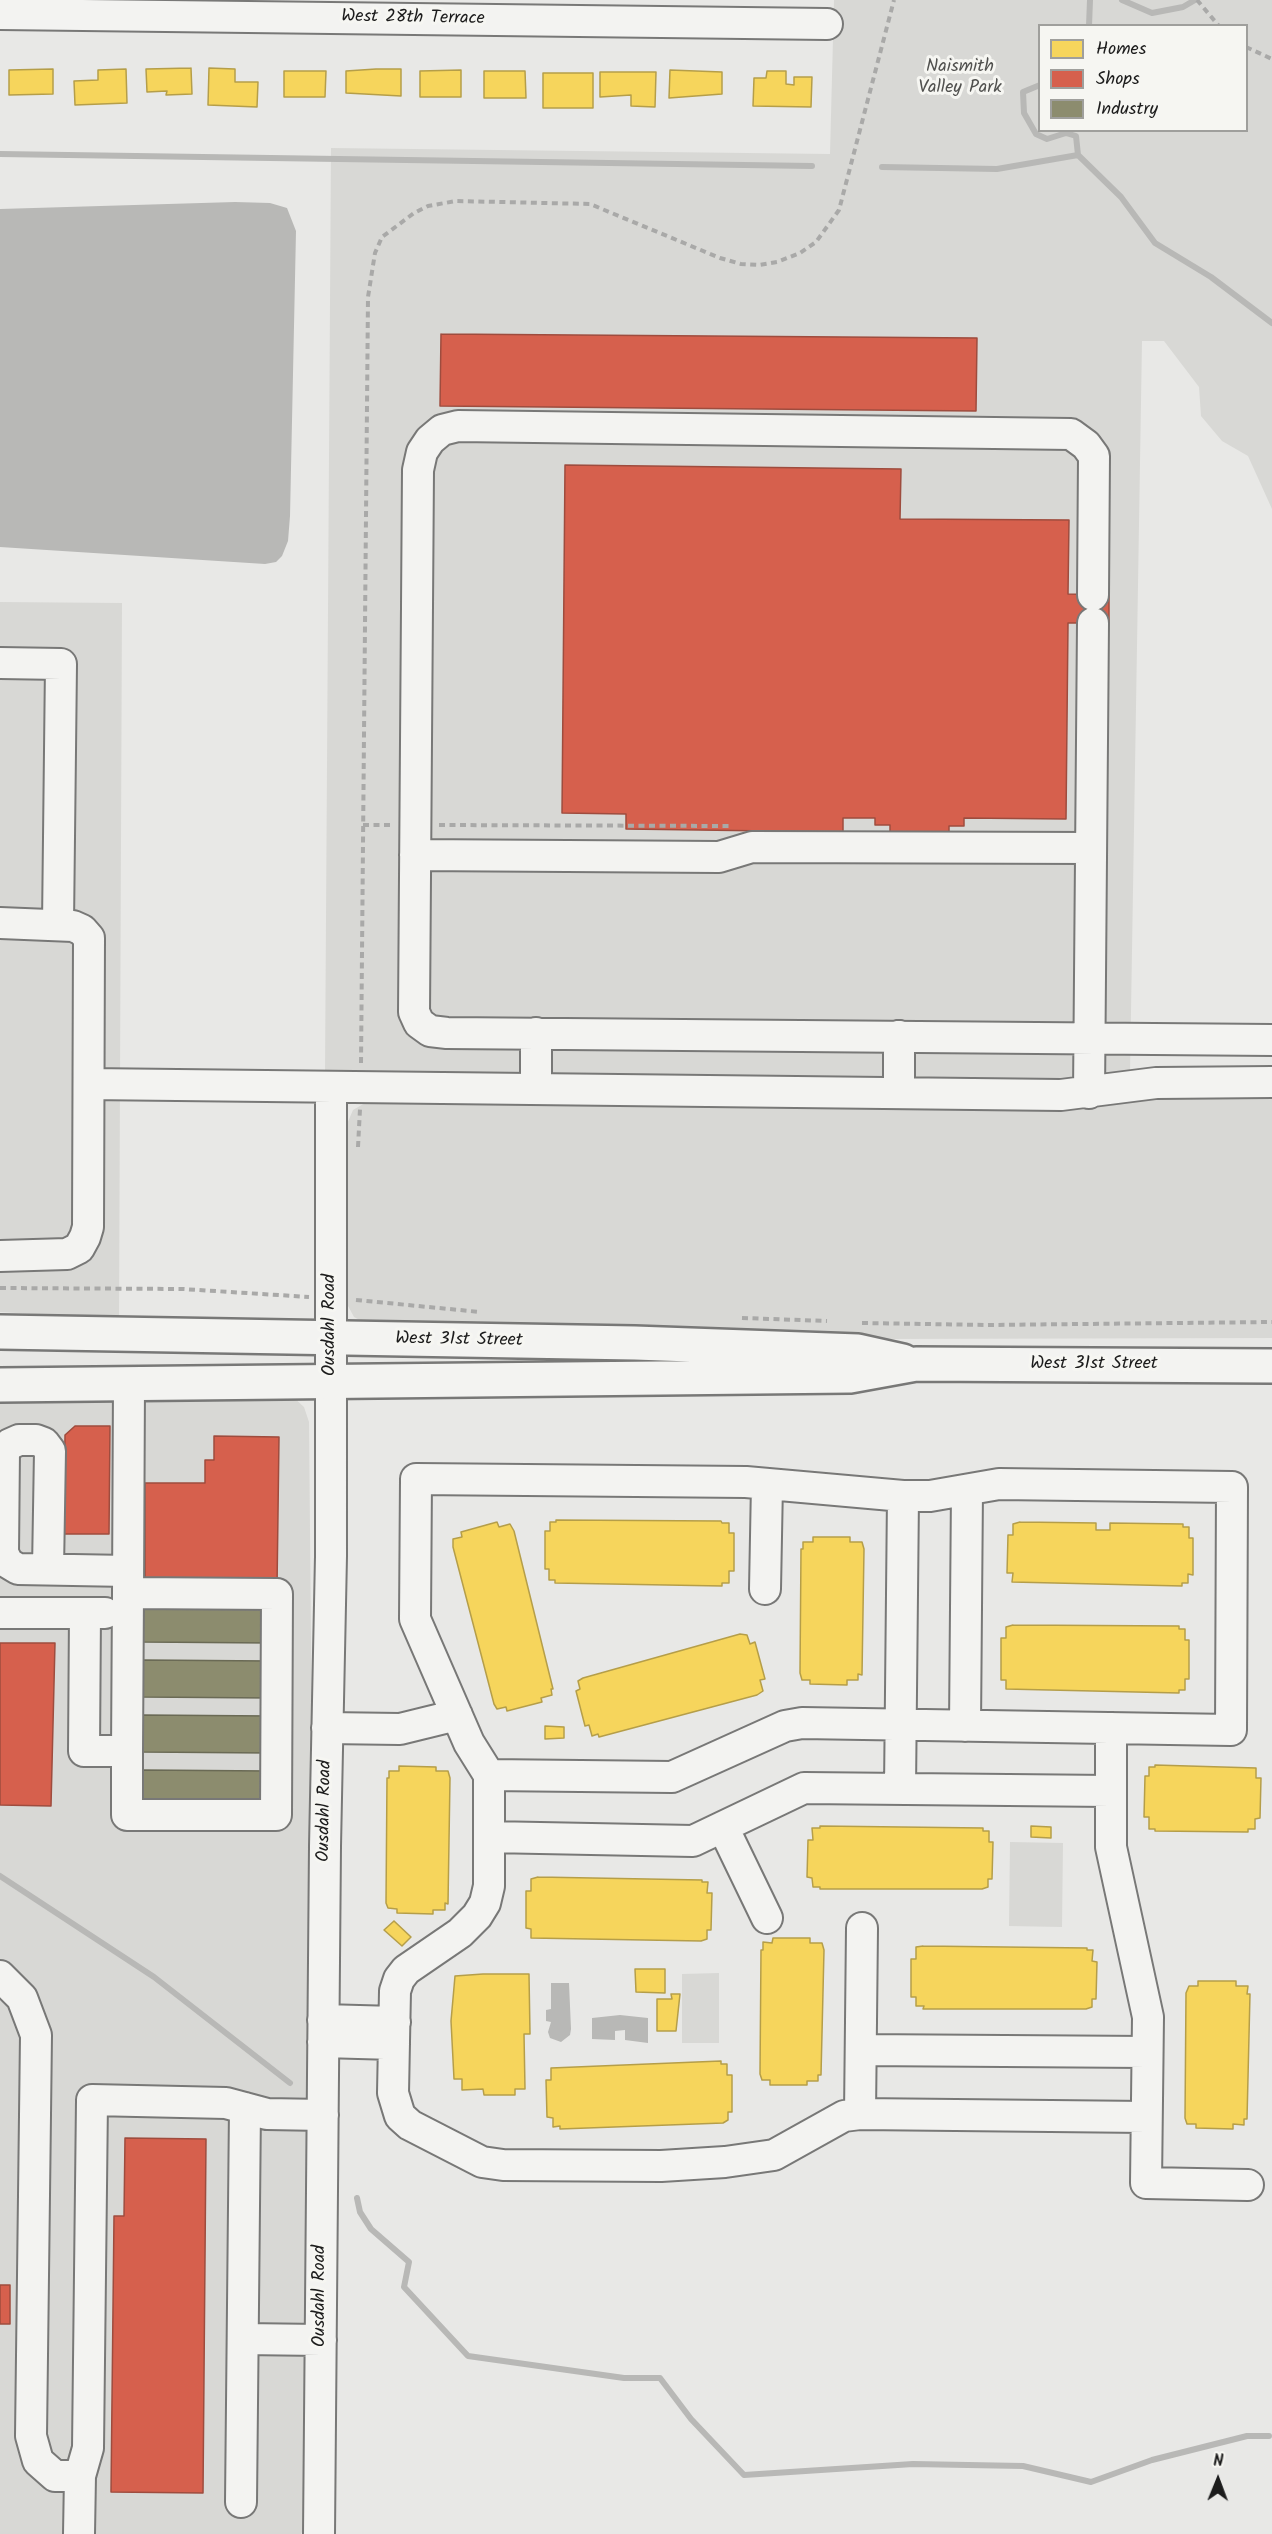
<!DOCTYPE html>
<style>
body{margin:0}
#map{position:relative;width:1272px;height:2534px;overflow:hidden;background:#e8e8e6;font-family:Kalam,sans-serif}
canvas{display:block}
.legend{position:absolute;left:1038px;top:24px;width:210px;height:108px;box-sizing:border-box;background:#f6f6f2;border:2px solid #9f9f9c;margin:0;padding:8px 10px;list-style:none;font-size:18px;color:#1c1c1c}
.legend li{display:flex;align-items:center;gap:12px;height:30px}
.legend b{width:30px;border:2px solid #9f9f9c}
.north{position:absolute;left:1188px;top:2450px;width:60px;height:60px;-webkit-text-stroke:4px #f6f6f2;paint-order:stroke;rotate:1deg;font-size:16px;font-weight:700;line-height:24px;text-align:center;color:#1c1c1c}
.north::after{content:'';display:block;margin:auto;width:21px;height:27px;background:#1c1c1c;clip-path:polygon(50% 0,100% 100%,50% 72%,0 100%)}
</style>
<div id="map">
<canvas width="1272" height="2534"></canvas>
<ul class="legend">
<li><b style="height:16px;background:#f6d55c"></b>Homes</li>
<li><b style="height:16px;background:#d6604d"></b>Shops</li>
<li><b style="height:16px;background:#8c8c6e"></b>Industry</li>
</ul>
<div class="north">N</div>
</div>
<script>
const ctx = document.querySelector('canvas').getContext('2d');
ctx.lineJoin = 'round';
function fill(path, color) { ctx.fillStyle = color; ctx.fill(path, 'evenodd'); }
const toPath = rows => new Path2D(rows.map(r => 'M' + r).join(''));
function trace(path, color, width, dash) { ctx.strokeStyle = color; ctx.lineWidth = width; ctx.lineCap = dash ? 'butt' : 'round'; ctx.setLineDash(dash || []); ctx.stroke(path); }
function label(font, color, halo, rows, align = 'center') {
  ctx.font = font + ' Kalam,sans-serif'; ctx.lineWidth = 6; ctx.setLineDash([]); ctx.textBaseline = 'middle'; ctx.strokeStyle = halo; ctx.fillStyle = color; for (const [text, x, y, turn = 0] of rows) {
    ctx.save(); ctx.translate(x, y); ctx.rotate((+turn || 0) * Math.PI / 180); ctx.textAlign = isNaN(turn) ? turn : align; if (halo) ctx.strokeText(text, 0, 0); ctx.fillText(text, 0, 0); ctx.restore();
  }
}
fill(toPath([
 [834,0,1272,0,1272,509,1248,456,1222,441,1201,416,1199,387,1164,341,1142,341,1130,1072,1082,1080,1052,1080,325,1072,331,148,830,154],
 [1040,26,1246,26,1246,130,1040,130],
 [0,602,122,603,119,1319,0,1312],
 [1272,1096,1272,1338,879,1339,369,1325,354,1317,347,1304,347,1124,353,1110,365,1103,1068,1109,1112,1105,1155,1097],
 [292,1396,304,1407,309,1422,312,1747,304,2528,301,2534,0,2534,0,1398],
 [1010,1842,1063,1843,1062,1927,1009,1926],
 [719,1973,719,2043,682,2043,682,1974]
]), '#d8d8d5');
fill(toPath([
 [235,202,270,203,287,208,296,231,290,516,288,541,282,556,276,562,265,564,0,547,0,209],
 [551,1983,569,1983,571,2029,570,2035,561,2042,550,2038,548,2032,551,2022,546,2021,546,2010,551,2009],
 [620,2015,648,2018,648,2043,625,2040,625,2030,615,2031,615,2040,592,2039,592,2018]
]), '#b8b8b6');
const homes = toPath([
 [191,68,192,94,166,95,167,91,147,92,146,69,191,68],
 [209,68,235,69,235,82,258,82,257,107,208,105,209,68],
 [53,69,53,94,9,95,9,70,53,69],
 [126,69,127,103,75,105,74,81,98,80,98,70,126,69],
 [376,69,401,69,401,96,346,93,346,71,376,69],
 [461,70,461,97,420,97,420,71,461,70],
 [670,70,722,72,722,94,669,98,670,70],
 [284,71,326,71,325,97,284,97,284,71],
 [484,71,525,71,526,98,484,98,484,71],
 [767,71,786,71,786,84,794,85,794,77,812,77,811,107,753,106,754,78,766,78,767,71],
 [600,72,656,72,655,107,631,106,631,95,600,97,600,72],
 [543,73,593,73,593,108,543,108,543,73],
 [556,1520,721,1521,722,1523,729,1523,729,1533,734,1533,734,1571,729,1571,729,1583,722,1583,722,1586,555,1583,555,1580,549,1580,549,1569,545,1569,545,1531,550,1531,550,1522,556,1522,556,1520],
 [497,1522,499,1527,510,1524,514,1531,553,1689,551,1689,552,1695,541,1698,542,1702,507,1711,506,1707,497,1709,494,1704,453,1547,453,1539,462,1537,461,1532,497,1522],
 [1020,1522,1096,1523,1096,1530,1110,1530,1110,1523,1183,1524,1183,1527,1189,1527,1189,1538,1193,1538,1193,1575,1188,1574,1188,1583,1182,1583,1182,1586,1012,1582,1013,1573,1007,1573,1008,1535,1013,1535,1013,1524,1020,1522],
 [813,1537,850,1537,850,1542,862,1542,864,1549,862,1675,858,1674,858,1680,847,1680,847,1685,810,1684,810,1680,802,1680,800,1673,801,1549,803,1549,803,1542,813,1542,813,1537],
 [1013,1625,1179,1626,1179,1629,1185,1629,1185,1640,1189,1640,1189,1679,1185,1679,1185,1690,1179,1690,1179,1693,1006,1689,1006,1680,1001,1680,1001,1638,1006,1638,1006,1627,1013,1625],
 [740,1634,747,1635,750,1644,755,1642,765,1679,760,1680,763,1691,757,1695,599,1737,598,1734,592,1736,589,1725,585,1726,576,1691,580,1689,578,1681,583,1678,740,1634],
 [545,1726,564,1727,564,1738,545,1739,545,1726],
 [1155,1765,1256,1768,1256,1778,1261,1778,1260,1818,1255,1819,1255,1829,1248,1829,1248,1832,1155,1831,1155,1829,1149,1829,1149,1817,1144,1817,1145,1776,1149,1776,1149,1767,1155,1767,1155,1765],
 [399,1766,436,1767,436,1771,448,1771,450,1778,448,1904,445,1903,445,1910,433,1910,433,1914,397,1913,397,1909,388,1908,386,1903,387,1778,389,1778,389,1771,399,1771,399,1766],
 [820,1826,983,1828,983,1831,989,1831,989,1842,993,1842,992,1879,988,1879,988,1887,982,1889,820,1889,820,1887,813,1887,812,1878,807,1877,808,1840,813,1840,812,1828,820,1828,820,1826],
 [1031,1826,1051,1827,1051,1838,1031,1837,1031,1826],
 [538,1877,702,1880,702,1882,708,1882,707,1893,712,1893,711,1930,707,1930,707,1939,701,1941,531,1938,531,1929,526,1928,526,1891,531,1891,531,1879,538,1877],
 [394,1921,411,1937,402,1946,384,1930,394,1921],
 [773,1938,810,1938,810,1943,822,1943,824,1950,821,2075,818,2075,818,2081,807,2081,807,2085,770,2085,770,2080,762,2080,760,2074,761,1950,763,1950,763,1942,772,1943,773,1938],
 [923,1946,1087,1948,1087,1950,1093,1950,1092,1961,1097,1962,1096,1999,1092,1999,1092,2007,1086,2009,923,2009,924,2006,916,2006,916,1997,911,1997,911,1959,916,1959,916,1947,923,1946],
 [635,1969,665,1969,665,1993,636,1992,635,1969],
 [483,1974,529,1974,530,2034,524,2034,525,2089,515,2089,515,2095,484,2095,483,2089,462,2090,462,2079,454,2079,451,2021,455,1976,483,1974],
 [1198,1981,1236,1981,1236,1986,1248,1986,1247,1994,1250,1994,1247,2119,1244,2119,1244,2125,1233,2124,1233,2129,1196,2128,1196,2124,1187,2124,1185,2118,1186,1993,1189,1986,1198,1986,1198,1981],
 [671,1994,680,1994,676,2031,657,2031,657,1999,672,1999,671,1994],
 [721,2061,721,2064,727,2064,727,2075,732,2075,732,2112,728,2112,728,2120,723,2123,560,2129,560,2126,553,2127,553,2118,547,2117,546,2080,551,2080,551,2068,721,2061]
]);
fill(homes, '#f6d55c');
trace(homes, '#b59e49', 1.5);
const shops = toPath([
 [441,334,977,338,976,411,440,406,441,334],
 [565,465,901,469,900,519,1069,520,1068,594,1109,595,1109,623,1068,623,1066,819,964,818,964,826,949,826,949,833,890,833,890,825,875,825,875,818,843,818,843,832,626,829,626,814,562,813,565,465],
 [75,1426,110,1426,109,1534,64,1534,65,1435,75,1426],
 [214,1436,279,1437,277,1588,145,1581,145,1483,205,1483,205,1460,214,1460,214,1436],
 [0,1643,55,1643,51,1806,0,1805,0,1643],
 [125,2138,206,2139,203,2493,111,2492,114,2216,124,2216,125,2138],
 [0,2285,10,2285,10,2324,0,2324,0,2285]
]);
fill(shops, '#d6604d');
trace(shops, '#9e4c3e', 1.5);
const industry = toPath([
 [144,1605,270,1606,270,1643,143,1642,144,1605],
 [143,1660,270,1661,270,1698,143,1697,143,1660],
 [143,1715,270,1716,269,1753,143,1752,143,1715],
 [142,1770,269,1771,269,1808,142,1807,142,1770]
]);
fill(industry, '#8c8c6e');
trace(industry, '#6a6a55', 1.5);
trace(toPath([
 [1122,0,1152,13,1183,7,1195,0],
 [1089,26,1090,0],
 [1040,85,1023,92,1024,113,1036,134,1047,139,1066,133,1076,136,1078,155,1121,197,1155,243,1211,277,1272,323],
 [0,154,812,166],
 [882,167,997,169,1078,155],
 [0,1876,154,1977,290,2083],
 [357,2198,360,2212,371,2229,409,2262,404,2287,468,2356,624,2378,660,2378,691,2419,744,2475,913,2464,1023,2466,1091,2482,1152,2460,1247,2436,1269,2436]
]), '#b8b8b6', 6);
const minor = toPath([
 [0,14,827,24],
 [1093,595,1094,456,1086,445,1071,434,458,426,442,430,430,440,422,452,418,470,414,1012,419,1023,430,1031,447,1033,1272,1040],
 [0,663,61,664,58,924],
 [415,855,719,857,752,847,1091,848],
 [0,923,73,926,82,930,89,938,88,1227,85,1237,79,1248,67,1254,0,1256],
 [89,1084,1061,1095,1156,1083,1272,1082],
 [536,1089,536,1033],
 [899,1093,899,1036],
 [1089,1093,1093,623],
 [48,1569,50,1451,44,1443,36,1440,19,1440,10,1444,4,1451,3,1553,8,1563,18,1569,128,1571],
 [765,1589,767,1484],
 [128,1593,277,1594,276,1815,127,1815,127,1751,128,1593,129,1383],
 [0,1613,105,1613],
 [85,1613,84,1751,127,1751],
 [965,1726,967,1490],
 [327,1728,400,1729,457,1715],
 [1111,1728,1111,1847,1148,2017,1146,2183,1248,2185],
 [489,1775,672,1777,785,1726,802,1723,1231,1730,1232,1487,999,1484,930,1496,903,1496,746,1482,416,1479,415,1619,469,1743,489,1775,489,1886,485,1903,477,1916,460,1933,406,1970,399,1979,395,1991,393,2093,400,2116,410,2125,482,2162,503,2165,661,2166,725,2162,774,2155,844,2116,860,2114,1146,2117],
 [900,1789,903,1496],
 [723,1827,767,1918],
 [489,1837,693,1841,804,1788,1110,1791],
 [0,1976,22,1998,36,2035,31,2436,38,2461,55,2476,80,2476],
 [323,2020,395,2022],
 [323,2042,394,2044],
 [861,2050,1147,2052],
 [860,2114,862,1928],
 [243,2339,321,2340],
 [241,2502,245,2108],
 [79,2534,80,2476,88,2448,92,2100,226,2103,267,2114,323,2115],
 [319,2534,325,1846,331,1556,331,1087]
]);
const major = toPath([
 [0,1332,635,1343,858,1351,903,1361],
 [0,1385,850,1376,916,1364,1272,1366]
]);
trace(minor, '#787877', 34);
trace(major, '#787877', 38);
trace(toPath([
 [1197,0,1219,26],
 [1246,47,1272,59],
 [363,825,393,825],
 [439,825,732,826],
 [361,1063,368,297,375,253,382,237,414,213,428,206,456,201,590,204,720,258,741,264,759,265,777,262,800,253,816,242,839,210,894,0],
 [358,1147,360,1109],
 [0,1288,183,1289,309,1297],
 [356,1300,480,1312],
 [742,1318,827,1321],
 [862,1323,987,1325,1272,1322]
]), '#a9a9a8', 4, [6, 4.5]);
trace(minor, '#f3f3f1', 30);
trace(major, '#f3f3f1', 33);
label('18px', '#1c1c1c', '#f6f6f2', [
 ["West 28th Terrace",413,19,1],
 ["Ousdahl Road",331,1325,-90],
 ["West 31st Street",459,1341,1],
 ["West 31st Street",1094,1365],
 ["Ousdahl Road",326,1811,-89],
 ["Ousdahl Road",321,2296,-90]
]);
label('18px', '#51514f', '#f6f6f2', [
 ["Naismith",960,68],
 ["Valley Park",960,89]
]);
</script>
